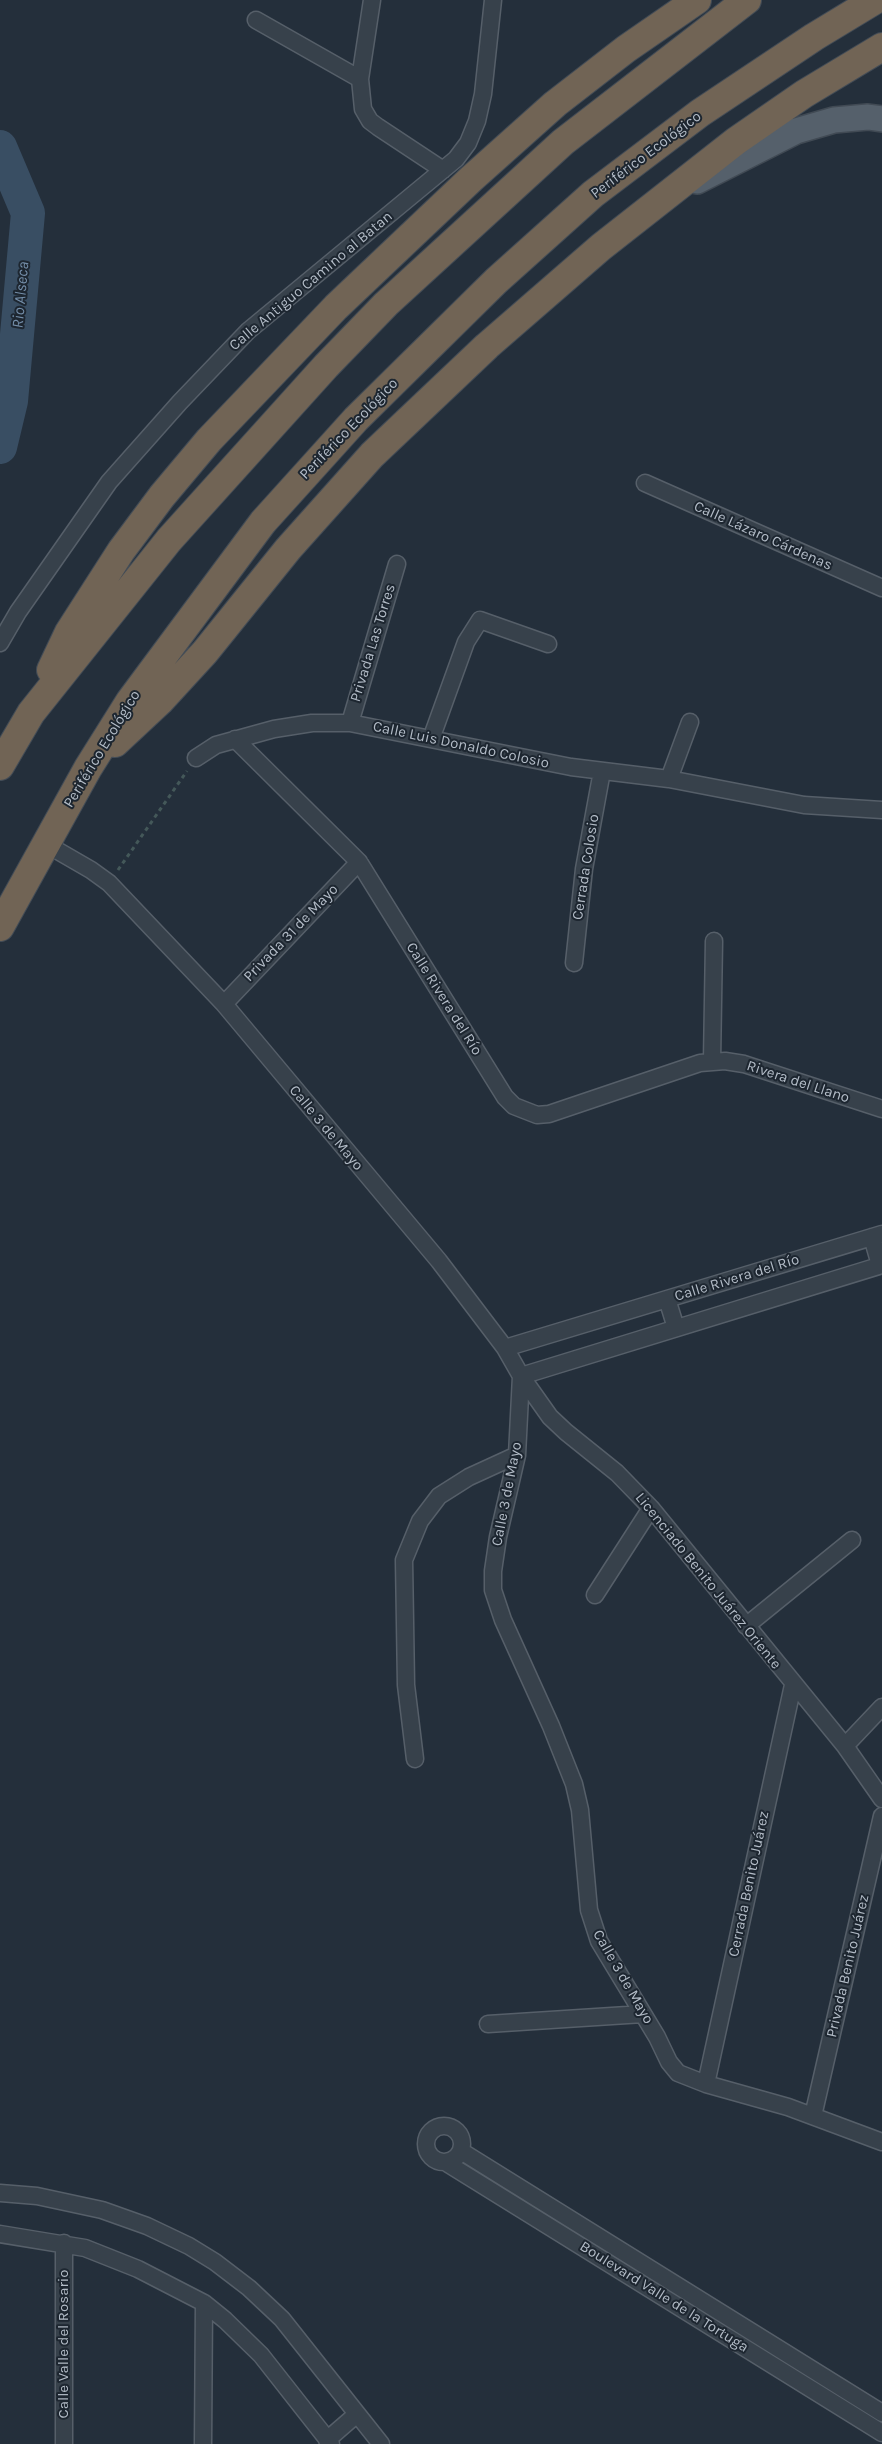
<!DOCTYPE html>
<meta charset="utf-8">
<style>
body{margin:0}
canvas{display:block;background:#242f3b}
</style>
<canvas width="882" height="2444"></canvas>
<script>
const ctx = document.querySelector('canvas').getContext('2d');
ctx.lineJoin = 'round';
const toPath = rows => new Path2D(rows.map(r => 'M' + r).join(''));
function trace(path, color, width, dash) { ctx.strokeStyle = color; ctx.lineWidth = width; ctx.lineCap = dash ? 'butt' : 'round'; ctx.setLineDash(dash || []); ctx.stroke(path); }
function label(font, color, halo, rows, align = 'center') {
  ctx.font = font + ' Karla,sans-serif'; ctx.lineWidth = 4; ctx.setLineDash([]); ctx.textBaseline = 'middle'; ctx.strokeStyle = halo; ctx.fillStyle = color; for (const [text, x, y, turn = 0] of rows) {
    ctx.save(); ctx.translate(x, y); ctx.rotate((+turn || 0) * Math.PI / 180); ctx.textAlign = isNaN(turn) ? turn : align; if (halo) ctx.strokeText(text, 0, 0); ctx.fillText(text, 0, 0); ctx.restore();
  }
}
trace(toPath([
 [0,147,28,213,11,401,0,447]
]), '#394e63', 34);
const street = toPath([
 [372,0,360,79,363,109,370,121,378,127,443,170],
 [256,20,360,79],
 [645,483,882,588],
 [0,643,18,612,109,482,180,402,248,331,456,159,468,143,477,121,483,94,493,0],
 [350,723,397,564],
 [235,739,359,862,505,1097,514,1106,537,1115,549,1114,700,1063,725,1061,744,1064,882,1109],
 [431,739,466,642,480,620,548,644],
 [196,758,216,745,274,729,312,723,350,723,571,767,669,779,804,805,882,810],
 [669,779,690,722],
 [46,844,91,870,109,883,224,1004,439,1261,505,1348,521,1376,550,1417,566,1432,617,1473,651,1508,845,1746,882,1799],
 [574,963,584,869,602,771],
 [224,1004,359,862],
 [712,1061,714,941],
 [872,1237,880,1265],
 [667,1299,676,1328],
 [505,1348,882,1234],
 [521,1376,517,1455,498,1537,493,1571,493,1590,503,1620,551,1726,574,1784,580,1810,589,1910,599,1941,657,2037,669,2062,678,2073,706,2084,788,2107,882,2142],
 [521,1376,882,1265],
 [595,1595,651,1508],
 [746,1626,852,1540],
 [845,1746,882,1707],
 [415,1759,406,1685,404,1560,420,1521,439,1496,469,1477,517,1455],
 [488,2024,643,2014],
 [706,2084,793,1685],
 [813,2116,882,1816],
 '426 2144a18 18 0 1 1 36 0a18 18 0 1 1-36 0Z',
 [461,2151,882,2413],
 [445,2162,882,2433],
 [0,2193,37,2196,102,2210,147,2226,189,2246,215,2262,249,2288,282,2319,381,2444],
 [0,2234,85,2248,138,2269,204,2303,225,2320,261,2355,331,2444],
 [64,2444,64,2243],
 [203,2444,204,2303],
 [329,2444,327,2440,357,2414]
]);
const primary = toPath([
 [697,181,796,131,834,120,868,117,882,119]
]);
const highway = toPath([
 [51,670,69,632,121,551,162,496,209,440,336,307,471,179,555,104,626,49,697,0],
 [115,743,160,701,205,652,288,549,372,455,487,346,601,247,736,141,804,94,882,47],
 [0,766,31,713,169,540,326,366,386,304,563,142,747,0],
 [0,927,88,768,130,701,263,522,356,419,496,281,593,194,700,113,814,37,875,0]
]);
trace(street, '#565f69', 19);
trace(primary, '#414a54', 28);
trace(highway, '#434c56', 30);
trace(toPath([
 [118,870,187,771]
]), '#445859', 3, [4, 4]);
trace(street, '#37414b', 16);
trace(primary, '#55606b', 25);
trace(highway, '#716455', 28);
label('15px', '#b3bcc7', '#1d2630', [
 ["Periférico Ecológico",646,155,-37],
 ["Calle Antiguo Camino al Batan",311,281,-40],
 ["Periférico Ecológico",349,429,-46],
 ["Calle Lázaro Cárdenas",763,536,24],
 ["Privada Las Torres",373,643,-73],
 ["Calle Luis Donaldo Colosio",461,745,12],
 ["Periférico Ecológico",102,749,-59],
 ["Cerrada Colosio",586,867,-81],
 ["Privada 31 de Mayo",291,933,-46],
 ["Calle Rivera del Río",444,999,58],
 ["Rivera del Llano",798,1082,18],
 ["Calle 3 de Mayo",326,1128,50],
 ["Calle Rivera del Río",737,1278,-17],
 ["Calle 3 de Mayo",507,1494,-79],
 ["Licenciado Benito Juárez Oriente",708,1581,51],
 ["Cerrada Benito Juárez",749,1884,-78],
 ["Privada Benito Juárez",848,1966,-77],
 ["Calle 3 de Mayo",623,1977,60],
 ["Boulevard Valle de la Tortuga",664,2297,32],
 ["Calle Valle del Rosario",64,2344,-90]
]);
label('italic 16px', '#748ea9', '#1d2630', [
 ["Rio Alseca",21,295,-85]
]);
</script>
